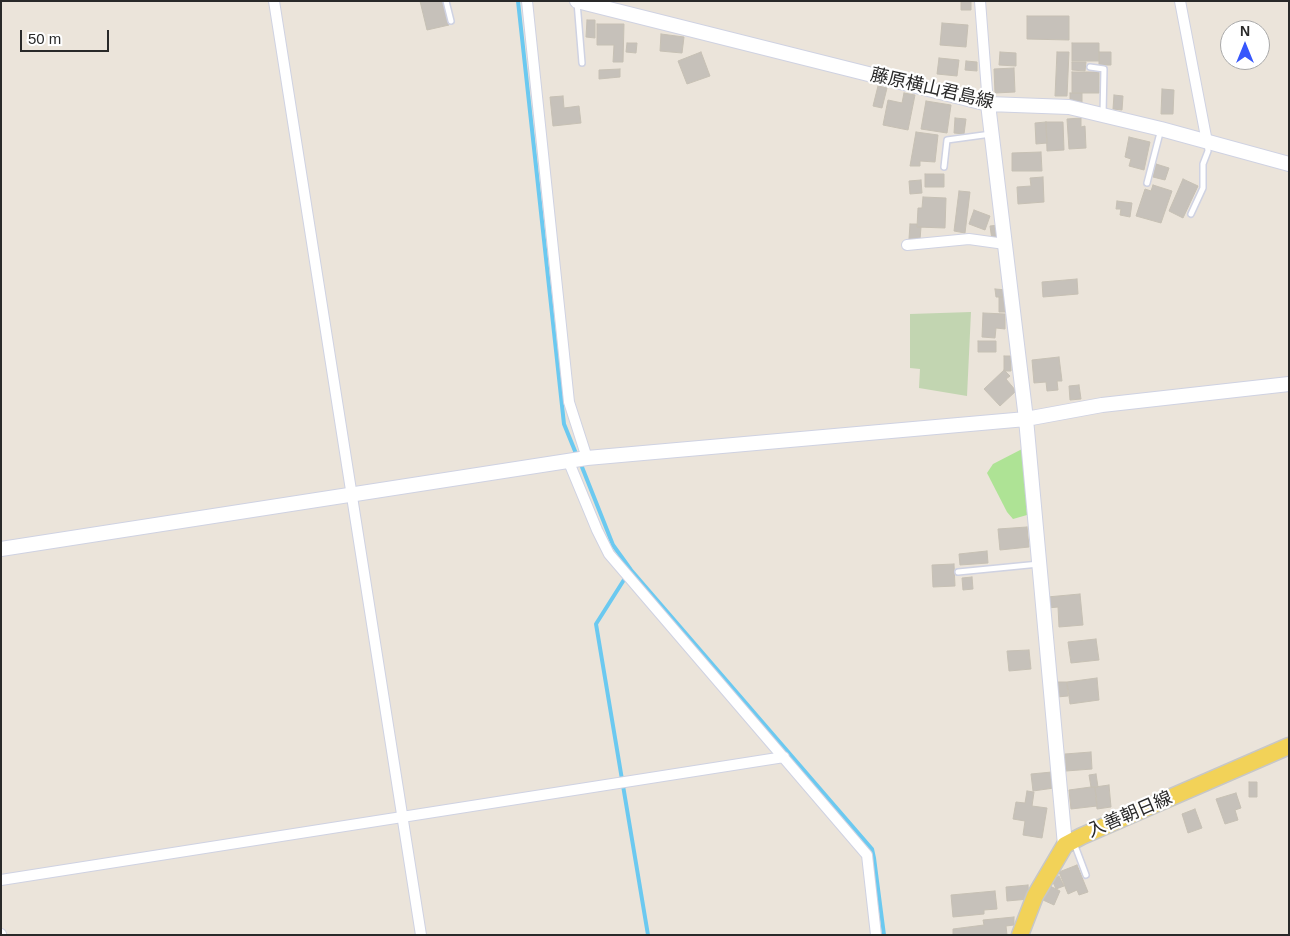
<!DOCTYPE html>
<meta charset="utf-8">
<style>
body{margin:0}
#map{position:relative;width:1290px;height:936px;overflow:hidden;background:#ebe4da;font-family:Arial,sans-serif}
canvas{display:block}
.frame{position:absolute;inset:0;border:2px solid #292929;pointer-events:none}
.north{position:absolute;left:1220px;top:20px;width:50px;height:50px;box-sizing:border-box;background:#fff;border:1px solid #a9a9a9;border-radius:50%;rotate:0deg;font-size:14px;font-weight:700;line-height:20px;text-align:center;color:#292929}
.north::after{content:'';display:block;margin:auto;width:18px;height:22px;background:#3757fc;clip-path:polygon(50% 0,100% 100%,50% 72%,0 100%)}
.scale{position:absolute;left:20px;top:30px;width:89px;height:22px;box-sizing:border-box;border:2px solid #292929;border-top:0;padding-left:6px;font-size:15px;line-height:18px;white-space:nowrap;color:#292929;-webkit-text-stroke:4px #fff;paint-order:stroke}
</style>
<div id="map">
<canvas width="1290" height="936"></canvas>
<div class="frame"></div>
<div class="north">N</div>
<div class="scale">50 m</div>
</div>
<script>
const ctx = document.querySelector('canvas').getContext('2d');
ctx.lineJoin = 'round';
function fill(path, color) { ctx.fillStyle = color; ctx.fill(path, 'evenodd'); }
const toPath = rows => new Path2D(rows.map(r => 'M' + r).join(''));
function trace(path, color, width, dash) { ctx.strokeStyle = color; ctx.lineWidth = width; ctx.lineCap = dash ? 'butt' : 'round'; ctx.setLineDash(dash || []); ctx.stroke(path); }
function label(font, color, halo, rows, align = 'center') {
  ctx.font = font + ' Arial,"Noto Sans JP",sans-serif'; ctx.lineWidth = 4.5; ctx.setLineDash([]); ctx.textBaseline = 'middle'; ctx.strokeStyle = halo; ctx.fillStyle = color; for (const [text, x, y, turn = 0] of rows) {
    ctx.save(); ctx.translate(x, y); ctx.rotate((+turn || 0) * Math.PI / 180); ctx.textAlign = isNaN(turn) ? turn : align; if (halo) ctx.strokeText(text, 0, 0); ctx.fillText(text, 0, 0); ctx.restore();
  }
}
fill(toPath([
 [1024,448,1027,515,1013,519,1007,512,987,473,993,464]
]), '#aee395');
fill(toPath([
 [971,312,967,396,919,388,920,369,910,368,910,314]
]), '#c2d5b1');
trace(toPath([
 [518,1,564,424,577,456],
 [580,462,613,545,631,570,872,849,874,858,884,935],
 [627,575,596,624,648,935]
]), '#6bc9f0', 4);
const building = toPath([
 [420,1,443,1,449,25,427,30,420,1],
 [961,1,971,1,971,10,961,10,961,1],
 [1027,16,1069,16,1069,40,1027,39,1027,16],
 [587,20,595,20,595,38,586,37,587,20],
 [942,23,968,25,966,47,940,45,942,23],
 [597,24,624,24,623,62,613,62,614,45,597,45,597,24],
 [661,34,684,37,682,53,660,51,661,34],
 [627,43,637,43,636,53,626,52,627,43],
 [1072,43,1099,43,1099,61,1072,61,1072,43],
 [701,52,710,76,687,84,678,61,701,52],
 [1000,52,1016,53,1016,66,999,65,1000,52],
 [1057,52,1069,52,1067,96,1055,96,1057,52],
 [1099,52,1111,52,1111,65,1099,65,1099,52],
 [939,58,959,60,957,76,937,74,939,58],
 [966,61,977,62,977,71,965,70,966,61],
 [1072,62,1086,62,1085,71,1072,70,1072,62],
 [1014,68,1015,92,995,93,994,69,1014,68],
 [620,69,620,77,599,79,599,70,620,69],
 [1072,72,1099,72,1099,93,1072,93,1072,72],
 [878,86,887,88,882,108,873,106,878,86],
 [1162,89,1174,90,1173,114,1161,114,1162,89],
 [904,93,915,95,908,130,883,125,888,100,902,103,904,93],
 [1070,93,1082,93,1082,104,1070,104,1070,93],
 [1114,95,1123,96,1122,110,1113,109,1114,95],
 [563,96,564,108,579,106,581,123,553,126,550,97,563,96],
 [926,101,951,105,947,133,921,129,926,101],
 [955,118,966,119,964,134,954,133,955,118],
 [1081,118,1081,127,1085,126,1086,148,1069,149,1067,119,1081,118],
 [1046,122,1047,143,1036,144,1035,123,1046,122],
 [1046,122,1063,122,1064,150,1047,151,1046,122],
 [916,132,938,135,935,162,920,161,920,166,910,166,916,132],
 [1129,137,1150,142,1144,170,1129,166,1131,159,1125,157,1129,137],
 [1041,152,1042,171,1012,171,1012,153,1041,152],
 [1156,164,1169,168,1165,180,1153,177,1156,164],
 [925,174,944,174,944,187,925,187,925,174],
 [1043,177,1044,202,1018,204,1017,187,1031,186,1030,178,1043,177],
 [1183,179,1198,186,1183,218,1169,211,1183,179],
 [921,180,922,193,910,194,909,181,921,180],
 [1153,185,1172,191,1161,223,1136,216,1145,189,1151,191,1153,185],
 [959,191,970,192,965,233,954,231,959,191],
 [923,197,946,198,945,228,917,227,918,208,922,208,923,197],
 [1117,201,1132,203,1130,217,1120,215,1121,209,1116,209,1117,201],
 [974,210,990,216,985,230,969,224,974,210],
 [910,224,917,224,917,227,921,227,920,240,909,239,910,224],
 [999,225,1000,239,992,240,990,226,999,225],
 [1077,279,1078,294,1043,297,1042,282,1077,279],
 [995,289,1007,290,1007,297,996,297,995,289],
 [999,297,1007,297,1006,312,999,312,999,297],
 [983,313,1005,314,1005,329,996,328,995,338,982,337,983,313],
 [978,341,996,341,996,352,978,352,978,341],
 [1004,356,1011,356,1011,371,1004,371,1004,356],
 [1059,357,1062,381,1057,381,1058,390,1047,391,1046,382,1034,383,1032,360,1059,357],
 [1004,370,1010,376,1006,379,1016,391,1000,406,984,389,1004,370],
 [1079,385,1081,399,1070,400,1069,386,1079,385],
 [1027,527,1029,547,1000,550,998,529,1027,527],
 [987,551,988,563,960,565,959,554,987,551],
 [954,564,955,586,933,587,932,565,954,564],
 [972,577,973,589,963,590,962,578,972,577],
 [1080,594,1083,625,1059,627,1058,607,1048,608,1047,597,1080,594],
 [1096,639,1099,660,1071,663,1068,642,1096,639],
 [1029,650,1031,669,1009,671,1007,651,1029,650],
 [1097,678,1099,700,1070,704,1067,682,1097,678],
 [1055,682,1067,682,1068,696,1057,697,1055,682],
 [1091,752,1092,769,1066,771,1065,754,1091,752],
 [1052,772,1054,788,1033,791,1031,774,1052,772],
 [1096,774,1098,787,1091,787,1089,775,1096,774],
 [1249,782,1257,782,1257,797,1249,797,1249,782],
 [1109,785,1111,807,1097,809,1095,787,1109,785],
 [1091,787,1095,787,1097,806,1071,809,1069,790,1091,787],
 [1027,791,1034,792,1032,806,1047,808,1042,838,1023,835,1025,821,1013,819,1016,802,1025,803,1027,791],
 [1236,793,1241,808,1235,810,1238,820,1225,824,1216,799,1236,793],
 [1195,809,1202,828,1188,833,1182,814,1195,809],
 [1077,865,1088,892,1079,895,1077,890,1068,894,1059,872,1077,865],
 [1059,876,1064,886,1056,889,1052,880,1059,876],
 [1028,885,1029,899,1007,901,1006,887,1028,885],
 [1050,886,1060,891,1054,905,1043,900,1050,886],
 [995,891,997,909,984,910,984,914,953,917,951,895,995,891],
 [1014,917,1014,925,1006,926,1007,935,953,935,953,929,984,925,983,920,1014,917]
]);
fill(building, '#c6c1ba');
trace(building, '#c6c0b4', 1);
const lane = toPath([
 [446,1,451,21],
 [577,2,582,63],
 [1090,67,1104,69,1103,114],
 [944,167,947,140,991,134],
 [1147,183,1161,129],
 [1191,214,1203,188,1203,164,1208,151,1207,142],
 [958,572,1039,564],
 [1074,843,1086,875]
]);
const street = toPath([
 [274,1,421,935],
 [527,1,569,402,587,458],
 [980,1,988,104],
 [1180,1,1207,142],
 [907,245,969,239,1005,244],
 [568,460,597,530,609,554,867,855,876,935],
 [1,880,784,757],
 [1,934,1,935]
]);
const secondary = toPath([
 [577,1,988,104,1069,107,1161,129,1289,164],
 [988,104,1026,419,1065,845],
 [1,549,587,458,1026,419,1102,405,1289,384]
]);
const primary = toPath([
 [1020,935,1035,896,1065,845,1082,836,1289,746]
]);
trace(lane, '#cfd2e2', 8);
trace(street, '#cfd2e2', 12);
trace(secondary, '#cfd2e2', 16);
trace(primary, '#c7c7c7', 19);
trace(lane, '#fff', 5);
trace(street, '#fff', 10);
trace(secondary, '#fff', 14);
trace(primary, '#f2d258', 16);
label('18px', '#292929', '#fff', [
 ["藤原横山君島線",932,89,13],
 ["入善朝日線",1130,815,-23]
]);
</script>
